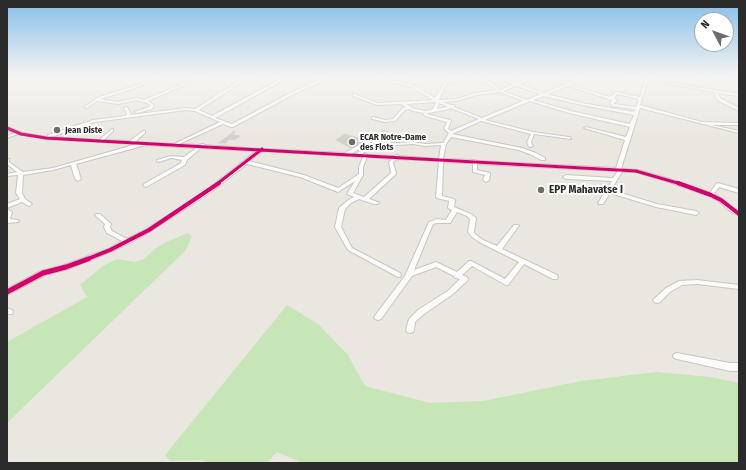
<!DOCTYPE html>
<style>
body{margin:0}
#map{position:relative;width:746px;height:470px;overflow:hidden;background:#eae7e0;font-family:"Fira Sans Condensed",sans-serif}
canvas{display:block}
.frame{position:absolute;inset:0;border:8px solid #2b2b2b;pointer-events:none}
.north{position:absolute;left:694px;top:12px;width:40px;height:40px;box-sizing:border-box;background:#fff;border:1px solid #aaa;border-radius:50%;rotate:311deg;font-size:11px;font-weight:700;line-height:16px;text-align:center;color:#2b2b2b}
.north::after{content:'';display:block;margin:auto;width:14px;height:18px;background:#6e6d6a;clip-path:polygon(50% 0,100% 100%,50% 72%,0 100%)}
</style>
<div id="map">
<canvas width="746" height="470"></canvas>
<div class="frame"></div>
<div class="north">N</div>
</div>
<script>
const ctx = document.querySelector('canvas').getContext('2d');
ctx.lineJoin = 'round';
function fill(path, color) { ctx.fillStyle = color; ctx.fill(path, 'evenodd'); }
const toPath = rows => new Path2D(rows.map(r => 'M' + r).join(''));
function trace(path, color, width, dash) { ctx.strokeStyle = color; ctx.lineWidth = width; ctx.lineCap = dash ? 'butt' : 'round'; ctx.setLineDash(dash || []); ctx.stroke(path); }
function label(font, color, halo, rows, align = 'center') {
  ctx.font = font + ' "Fira Sans Condensed",sans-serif'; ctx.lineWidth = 4; ctx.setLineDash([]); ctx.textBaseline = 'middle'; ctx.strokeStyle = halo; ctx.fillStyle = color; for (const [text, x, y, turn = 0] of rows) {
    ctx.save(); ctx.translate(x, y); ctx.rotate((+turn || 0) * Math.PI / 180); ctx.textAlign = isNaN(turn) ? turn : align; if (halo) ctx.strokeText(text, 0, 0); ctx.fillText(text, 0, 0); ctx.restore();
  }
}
fill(toPath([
 [188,233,192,236,186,250,7,423,7,342,87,297,80,285,103,266,117,259,135,262,144,259,156,248,166,242],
 [287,305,318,324,348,355,365,386,430,403,483,401,581,381,657,372,711,377,739,383,739,463,303,463,277,452,267,463,210,463,201,460,170,461,165,455]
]), '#c7e6b8');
const building = toPath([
 [234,131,235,132,233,135,240,136,234,140,229,139,226,143,219,143,234,131],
 [345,134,366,140,351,148,336,140,345,134]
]);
fill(building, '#d3d0cb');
trace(building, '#d5d2cc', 1);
const minor = toPath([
 [157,76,161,76,136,88,100,99,118,102,136,98,144,100,201,76,205,76,148,101,154,105,152,109,137,113,134,112,149,107,150,105,147,103,136,100,118,104,97,101,87,108,84,107,99,97,134,86,157,76],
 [247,76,251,76,199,110,212,116,286,76,289,76,289,77,215,118,232,124,292,92,319,80,324,76,328,76,321,82,294,94,233,127,231,127,223,124,179,144,199,145,202,144,204,144,204,145,260,149,262,148,264,149,345,153,384,131,386,132,386,133,351,154,356,154,366,147,381,144,413,142,425,144,443,143,449,133,444,129,447,122,425,116,423,114,424,113,413,111,409,109,405,110,395,121,385,122,372,119,372,117,373,117,385,120,393,119,403,108,406,107,401,104,377,105,353,96,353,94,355,94,377,103,433,100,411,87,389,82,376,77,376,76,379,76,391,80,413,85,435,98,444,83,460,76,463,76,463,77,446,85,439,100,457,99,475,93,497,90,492,86,474,77,474,76,477,76,494,84,500,90,513,84,491,77,491,76,494,76,516,83,532,77,532,76,537,76,570,82,576,76,579,76,573,82,573,84,570,85,610,97,616,92,640,97,645,80,628,77,627,76,646,78,647,76,649,76,649,79,739,94,739,96,718,93,720,98,739,108,739,111,717,100,714,92,648,80,640,105,702,122,739,123,739,125,712,125,739,131,739,133,640,108,621,169,638,170,670,179,710,193,716,184,718,183,739,189,739,193,719,187,714,194,723,199,734,209,739,212,739,216,730,211,719,201,709,196,666,181,636,172,622,172,611,190,657,204,696,211,699,213,696,215,656,207,610,193,603,204,599,204,598,203,612,181,566,179,563,177,566,175,613,178,618,171,477,164,477,170,490,173,490,174,489,180,486,182,483,180,485,175,473,172,473,163,443,162,442,196,454,199,455,200,454,207,471,214,475,217,476,218,474,232,475,234,483,240,497,246,514,225,518,225,519,226,518,227,502,249,557,275,558,277,557,279,553,279,524,264,508,285,506,285,472,266,462,275,467,277,468,279,467,281,453,294,424,314,415,322,414,330,413,332,410,333,407,332,406,330,409,319,418,310,449,290,460,279,455,278,454,276,436,267,412,276,381,319,378,320,375,319,374,317,405,276,429,222,437,219,446,220,452,210,448,208,449,201,437,198,436,197,439,161,397,159,393,162,396,173,396,174,369,199,378,202,379,203,378,204,374,204,359,199,351,203,345,209,341,227,352,248,400,273,401,275,400,277,398,277,348,250,335,227,339,208,347,201,354,197,347,194,355,181,338,192,300,177,247,164,211,192,151,231,131,242,130,243,127,244,112,251,68,269,45,275,7,295,7,289,41,271,64,265,108,249,122,241,107,233,104,227,105,224,96,216,95,215,96,214,100,214,110,223,111,224,110,227,112,231,127,239,147,229,207,190,256,151,201,148,187,160,185,165,146,187,144,186,143,185,144,184,181,163,182,160,171,158,159,162,157,161,157,160,171,156,184,157,196,148,146,145,76,164,81,179,78,181,75,179,71,165,53,170,23,175,22,193,25,199,32,204,29,206,22,202,7,208,7,204,20,199,16,193,18,175,7,176,7,174,17,172,7,164,7,159,9,159,9,162,23,172,53,168,137,144,46,139,18,134,7,138,7,136,15,133,7,130,7,127,22,133,48,137,48,135,93,120,125,116,127,114,124,108,126,107,127,107,131,114,130,115,186,108,195,109,247,76],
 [535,77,568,83,544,93,519,84,535,77],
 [516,86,541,94,527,100,503,91,516,86],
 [568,86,612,100,610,103,612,106,635,109,634,112,582,103,547,94,568,86],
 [500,92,523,101,482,118,454,107,454,105,451,105,442,102,457,101,476,95,500,92],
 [617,94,639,99,636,107,614,104,614,103,617,100,614,98,617,94],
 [544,96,582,105,634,115,630,124,571,111,533,100,544,96],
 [530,101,569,113,630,127,626,137,586,127,584,128,625,140,616,168,477,161,475,160,473,160,443,159,446,144,451,137,519,150,532,155,541,160,545,160,545,158,536,153,522,148,452,134,481,121,531,134,527,142,529,147,531,147,533,146,531,142,534,134,571,139,571,138,569,137,533,132,485,120,530,101],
 [436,102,433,109,426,111,415,109,406,104,436,102],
 [439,103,448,107,437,109,439,103],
 [451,108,479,119,451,131,448,129,451,121,450,120,427,114,428,113,445,110,451,108],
 [186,110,195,111,220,122,174,144,135,142,145,133,145,131,143,131,130,141,104,140,113,131,113,129,112,129,99,140,51,137,95,122,186,110],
 [413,144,425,146,441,145,439,159,399,156,397,155,394,156,368,155,366,154,361,154,370,149,381,146,413,144],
 [262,151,363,157,359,167,359,174,338,188,304,175,249,161,262,151],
 [367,157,392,159,389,162,391,173,364,197,353,193,363,175,363,167,367,157],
 [457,212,467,216,470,219,468,232,471,236,479,242,519,262,505,279,471,261,469,261,457,272,436,262,414,270,433,224,437,223,450,223,457,212],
 [393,76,397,76,400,77,405,76,409,76,400,79,393,76],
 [689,76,697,76,702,77,700,78,689,76],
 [710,76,715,76,726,78,728,77,739,81,739,83,731,80,730,81,710,76],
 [7,209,12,212,10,219,18,220,19,221,18,222,7,223,7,209],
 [697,280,739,285,739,289,697,284,682,285,670,292,660,302,657,303,654,302,653,300,666,288,679,281,697,280],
 [7,308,12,310,13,312,12,314,7,314,7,308],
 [677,353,730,363,739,363,739,371,730,371,677,359,674,358,673,356,674,354,677,353]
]);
trace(minor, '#c7c6c5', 2);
fill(minor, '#fcfbfa');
trace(toPath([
 [7,128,21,134,46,138,636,171,681,184],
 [217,184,262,149]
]), '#d6006c', 3);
trace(toPath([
 [678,183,711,195,721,200,739,214],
 [85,260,110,250,149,230,219,183]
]), '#d6006c', 4);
trace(toPath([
 [7,292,43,273,66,267,88,259]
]), '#d6006c', 5);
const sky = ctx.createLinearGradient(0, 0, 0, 141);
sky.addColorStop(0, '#85beea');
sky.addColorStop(0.54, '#f6f4f1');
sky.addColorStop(1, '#f6f4f100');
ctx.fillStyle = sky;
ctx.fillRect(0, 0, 746, 141);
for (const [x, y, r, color] of [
 [57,130,4,"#6e6d6a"],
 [352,142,4,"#6e6d6a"],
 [541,190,4,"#6e6d6a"]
]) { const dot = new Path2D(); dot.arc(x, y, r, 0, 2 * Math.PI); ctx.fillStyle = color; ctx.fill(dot); trace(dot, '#fff', 1.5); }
label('bold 9px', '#2b2b2b', '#fff', [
 ["Jean Diste",65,130],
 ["ECAR Notre-Dame",360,137],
 ["des Flots",360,147]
], 'left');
label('bold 11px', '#2b2b2b', '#fff', [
 ["EPP Mahavatse I",549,190]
], 'left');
</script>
